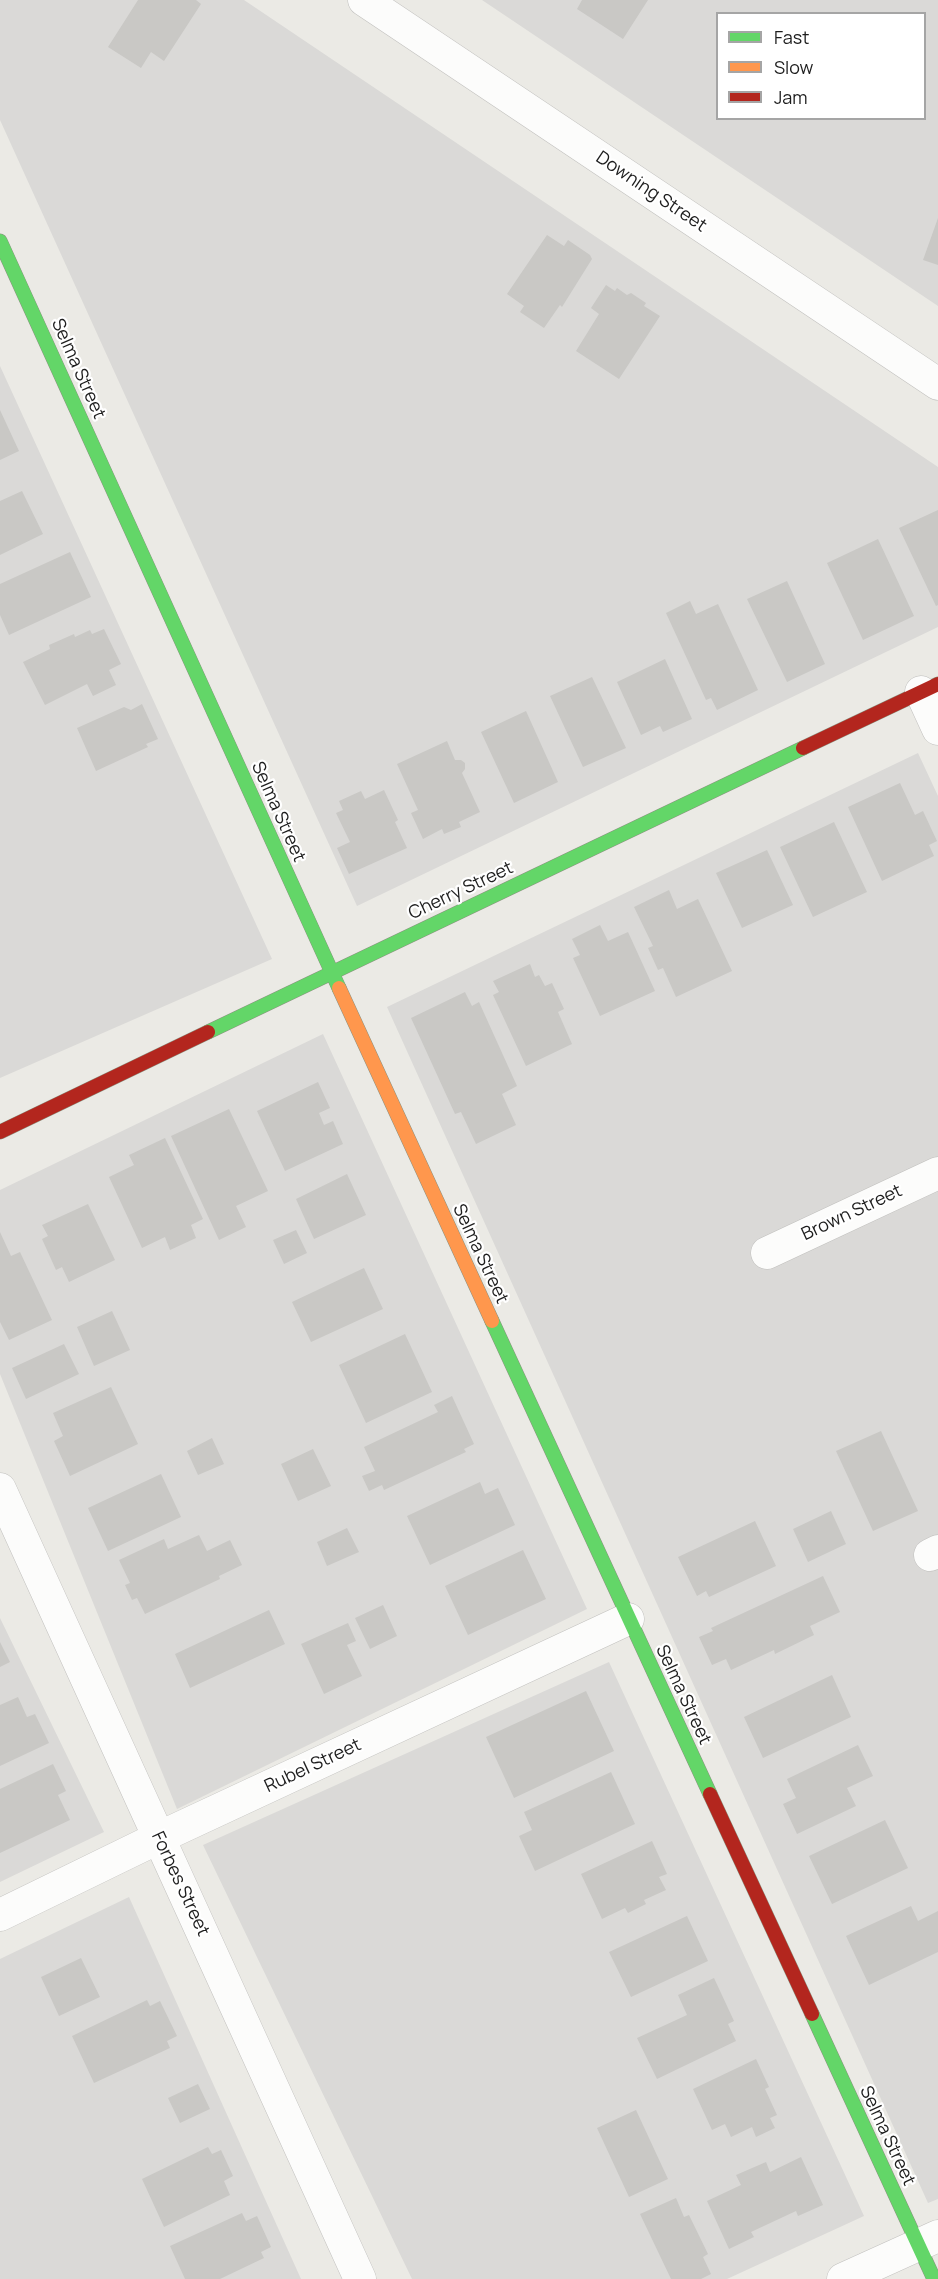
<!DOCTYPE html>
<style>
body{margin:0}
#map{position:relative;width:938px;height:2279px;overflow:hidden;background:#ebeae5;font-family:Manrope,sans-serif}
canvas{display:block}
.legend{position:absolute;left:716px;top:12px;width:210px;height:108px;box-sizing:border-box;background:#fff;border:2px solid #a5a5a5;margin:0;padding:8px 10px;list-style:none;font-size:18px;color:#1d1d1d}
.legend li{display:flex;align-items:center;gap:12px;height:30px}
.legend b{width:30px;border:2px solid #a5a5a5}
</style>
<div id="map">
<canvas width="938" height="2279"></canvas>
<ul class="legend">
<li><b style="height:8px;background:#63d668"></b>Fast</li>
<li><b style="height:8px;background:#ff974d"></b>Slow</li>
<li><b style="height:8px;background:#b3261e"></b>Jam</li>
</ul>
</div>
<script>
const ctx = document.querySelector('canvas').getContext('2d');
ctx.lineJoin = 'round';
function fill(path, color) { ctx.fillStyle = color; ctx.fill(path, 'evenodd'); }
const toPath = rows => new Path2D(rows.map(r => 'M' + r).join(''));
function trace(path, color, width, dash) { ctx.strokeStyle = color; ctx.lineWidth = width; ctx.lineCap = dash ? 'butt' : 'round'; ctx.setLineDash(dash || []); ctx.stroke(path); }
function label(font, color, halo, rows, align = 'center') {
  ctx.font = font + ' Manrope,sans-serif'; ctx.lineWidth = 4.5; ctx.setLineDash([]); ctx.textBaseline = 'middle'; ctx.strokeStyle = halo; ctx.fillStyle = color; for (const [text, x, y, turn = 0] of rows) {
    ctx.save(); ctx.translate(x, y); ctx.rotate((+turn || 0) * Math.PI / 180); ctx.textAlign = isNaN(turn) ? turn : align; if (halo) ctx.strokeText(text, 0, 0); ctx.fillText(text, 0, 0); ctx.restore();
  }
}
fill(toPath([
 [0,0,244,0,938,467,938,627,357,906,0,120],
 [482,0,938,0,938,306],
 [718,14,924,14,924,118,718,118],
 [0,366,272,959,0,1078],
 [918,753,938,796,938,2199,928,2203,387,1007],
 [323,1034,587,1609,177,1809,0,1374,0,1190],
 [0,1618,104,1832,0,1882],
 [609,1662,864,2216,727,2279,412,2279,203,1845],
 [129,1897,301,2279,0,2279,0,1959]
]), '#dad9d7');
fill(toPath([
 [138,0,196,0,201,4,164,61,151,52,141,68,108,47],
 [582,0,648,0,623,39,577,9],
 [938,218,938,265,923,260],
 [547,235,564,246,568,240,590,255,592,259,562,307,560,305,544,328,520,312,524,306,507,294],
 [606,285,615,291,617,288,627,295,631,293,646,303,644,306,660,316,619,379,576,351,599,314,591,308],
 [0,410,19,451,0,460],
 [22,491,43,534,0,555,0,501],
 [938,510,938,605,936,606,899,528],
 [878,539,914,616,863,640,827,563],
 [70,552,91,597,9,635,0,615,0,584],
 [787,581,825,664,787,682,747,599],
 [690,601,696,614,718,604,758,690,717,710,711,698,706,700,666,613],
 [104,629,121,664,109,670,116,685,93,696,87,684,45,705,23,662,50,649,49,645,74,634,75,637,90,630,92,634],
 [665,659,692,719,663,732,660,726,641,735,617,682],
 [592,677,626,748,583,767,550,696],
 [142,704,158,739,146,744,148,747,96,771,77,728,124,707,131,710],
 [526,711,558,782,514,803,481,732],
 [447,741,455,760,461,760,465,763,465,769,462,773,480,812,459,822,461,827,444,834,442,829,423,839,411,813,418,810,397,764],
 [900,783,915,815,923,811,937,841,929,845,934,856,882,881,848,807],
 [384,790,398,820,395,822,407,848,349,874,337,848,350,842,336,813,343,810,339,801,361,791,365,799],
 [834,822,867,892,813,917,780,847],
 [767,850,793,905,742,928,716,873],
 [669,890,677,909,698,899,732,971,676,997,663,968,658,970,648,948,653,946,634,907],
 [600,925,608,941,628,932,655,991,600,1016,573,958,580,955,572,939],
 [530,964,535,977,539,975,545,986,552,983,564,1009,558,1012,572,1044,526,1066,493,995,499,992,493,981],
 [465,992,472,1006,479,1002,517,1086,502,1094,516,1125,476,1144,461,1112,455,1114,411,1018],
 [318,1082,330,1108,319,1113,324,1125,333,1121,343,1144,285,1171,257,1111],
 [229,1109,268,1191,236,1206,246,1227,219,1240,171,1136],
 [165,1138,203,1219,191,1225,196,1238,170,1250,165,1237,142,1248,109,1177,134,1165,129,1155],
 [347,1174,366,1215,314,1239,296,1199],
 [88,1204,115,1260,69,1282,62,1267,56,1270,42,1239,48,1236,42,1225],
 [296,1230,307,1253,284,1264,273,1240],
 [0,1232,11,1256,20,1252,52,1320,9,1340,0,1322],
 [364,1268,383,1309,311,1342,292,1302],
 [112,1311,130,1350,94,1366,77,1327],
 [405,1334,432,1392,366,1423,339,1365],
 [64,1344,79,1374,26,1399,12,1368],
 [111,1387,138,1444,70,1476,54,1441,63,1436,53,1413],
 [452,1396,474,1444,464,1449,466,1452,384,1490,382,1485,369,1491,362,1476,375,1471,364,1447,438,1412,434,1405],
 [881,1431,918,1511,873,1531,836,1451],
 [212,1438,224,1464,198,1475,187,1451],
 [313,1449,331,1486,298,1501,281,1464],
 [161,1474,181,1517,108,1551,88,1508],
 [480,1482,485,1494,498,1488,515,1525,430,1565,407,1516],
 [831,1511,846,1544,808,1562,793,1529],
 [755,1521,776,1566,709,1597,706,1591,697,1596,678,1557],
 [347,1528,359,1552,327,1566,317,1542],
 [199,1535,207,1551,230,1540,242,1565,219,1576,220,1579,145,1614,137,1598,132,1600,125,1585,130,1583,119,1560,164,1539,168,1549],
 [523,1550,546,1599,468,1635,445,1586],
 [823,1576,840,1612,810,1626,814,1635,775,1654,774,1650,731,1670,726,1659,712,1665,699,1637,713,1631,711,1628],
 [383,1605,397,1636,370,1649,355,1618],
 [269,1610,285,1644,190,1688,175,1654],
 [348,1623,356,1641,347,1645,362,1676,324,1694,301,1644],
 [0,1642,10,1662,0,1667],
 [832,1675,851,1717,763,1758,744,1717],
 [586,1691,614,1751,514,1798,486,1737],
 [18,1697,27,1717,35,1714,49,1743,0,1766,0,1705],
 [858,1745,873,1776,847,1788,856,1806,797,1834,783,1804,796,1798,787,1779],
 [53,1764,66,1791,58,1795,70,1820,0,1853,0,1789],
 [611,1772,635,1824,535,1871,519,1836,532,1830,524,1812],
 [885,1820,908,1868,832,1904,809,1856],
 [652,1841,667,1874,659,1877,666,1890,644,1900,646,1904,628,1913,625,1908,602,1919,581,1874],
 [911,1906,918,1921,938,1911,938,1952,869,1985,846,1936],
 [687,1916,708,1961,631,1997,609,1952],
 [81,1958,100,1997,59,2016,41,1977],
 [714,1978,734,2021,728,2024,736,2041,657,2079,637,2038,687,2015,678,1995],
 [147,2000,150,2006,160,2001,177,2036,167,2041,170,2048,94,2083,72,2036],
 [756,2059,769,2087,765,2089,777,2115,770,2118,775,2128,756,2137,752,2127,731,2137,725,2124,712,2130,693,2089],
 [198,2084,210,2109,180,2123,168,2098],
 [636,2110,668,2179,629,2197,597,2128],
 [208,2147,212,2154,221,2150,233,2176,224,2181,230,2195,164,2227,142,2179],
 [801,2157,823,2205,798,2216,796,2211,751,2232,754,2237,729,2249,707,2201,741,2185,736,2175,766,2162,770,2172],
 [676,2198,684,2217,689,2215,708,2254,703,2257,711,2274,701,2279,671,2279,640,2214],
 [242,2213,246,2221,257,2216,271,2247,261,2252,264,2258,220,2279,185,2279,170,2246]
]), '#c9c8c5');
const street = toPath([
 [364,0,938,384],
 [921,692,938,729],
 [767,1253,938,1173],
 [0,1489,360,2279],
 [930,1555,938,1551],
 [0,1915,158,1838,628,1619],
 [843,2279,938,2236]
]);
const fast = toPath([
 [0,241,339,988],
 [208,1032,803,748],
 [492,1321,710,1794],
 [812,2014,934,2279]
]);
const slow = toPath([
 [339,988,492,1321]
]);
const jam = toPath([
 [803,748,938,684],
 [0,1132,208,1032],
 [710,1794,812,2014]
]);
trace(street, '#c1c0be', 33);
trace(fast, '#8c9280', 15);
trace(slow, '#8c9280', 15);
trace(jam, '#8c9280', 15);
trace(street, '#fcfcfb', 32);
trace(fast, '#63d668', 14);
trace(slow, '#ff974d', 14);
trace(jam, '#b3261e', 14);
label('18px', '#1d1d1d', '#fff', [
 ["Downing Street",651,192,34],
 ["Selma Street",78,369,66],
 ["Selma Street",278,812,66],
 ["Cherry Street",461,891,-25],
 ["Brown Street",852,1213,-25],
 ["Selma Street",480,1254,65],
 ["Selma Street",683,1695,65],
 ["Rubel Street",313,1766,-25],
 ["Forbes Street",180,1884,65],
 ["Selma Street",887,2136,65]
]);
</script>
